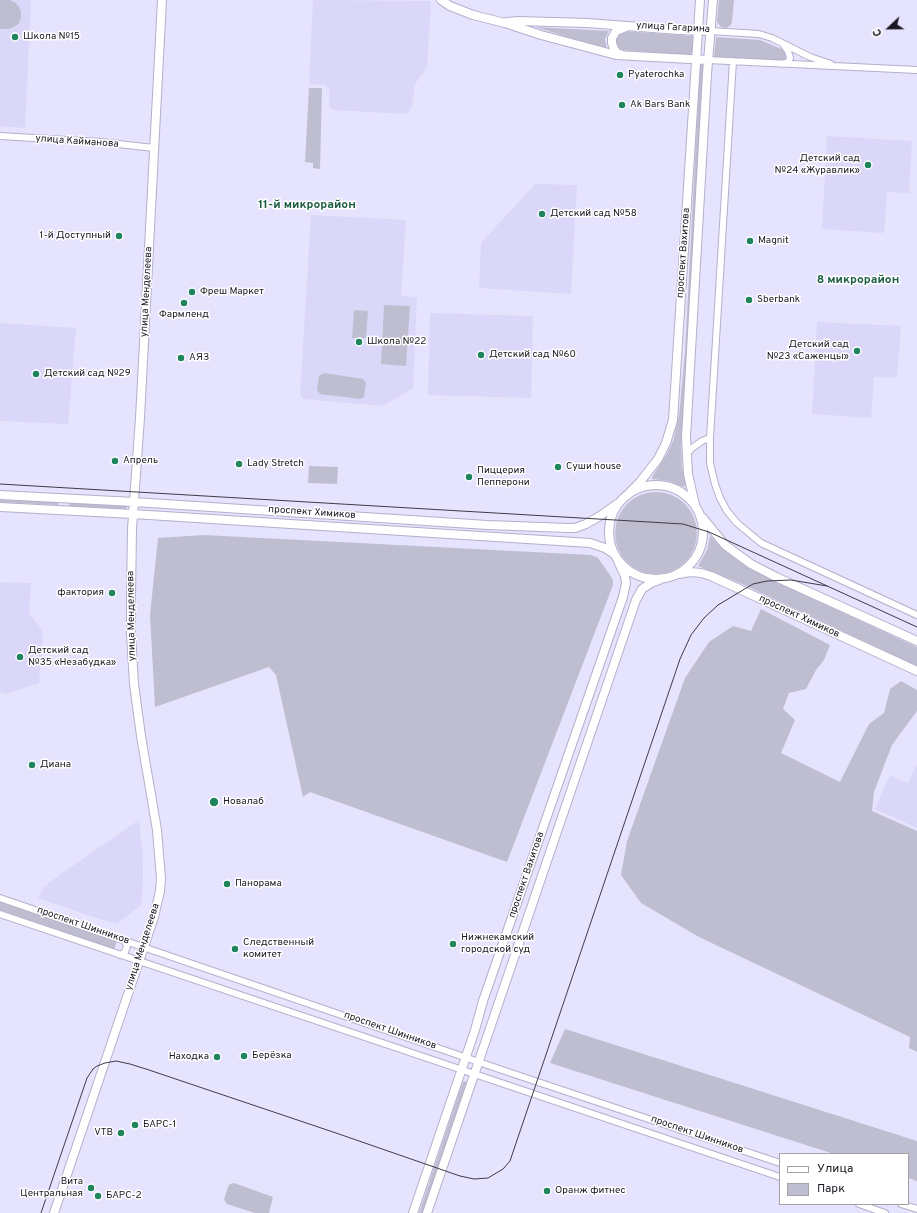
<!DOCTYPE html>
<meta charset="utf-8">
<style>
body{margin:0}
#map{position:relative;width:917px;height:1213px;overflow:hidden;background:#e6e3fe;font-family:Overpass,sans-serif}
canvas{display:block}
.legend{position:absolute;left:779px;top:1153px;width:130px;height:52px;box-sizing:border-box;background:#fff;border:1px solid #a3a3a6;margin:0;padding:5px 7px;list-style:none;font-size:12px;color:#191821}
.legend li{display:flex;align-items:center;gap:8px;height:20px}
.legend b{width:20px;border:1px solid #a3a3a6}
.north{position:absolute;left:869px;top:8px;width:40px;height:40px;-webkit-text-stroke:3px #fff;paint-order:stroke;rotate:248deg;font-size:11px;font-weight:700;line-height:16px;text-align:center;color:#191821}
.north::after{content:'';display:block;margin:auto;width:14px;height:18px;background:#191821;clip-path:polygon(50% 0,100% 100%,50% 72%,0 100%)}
</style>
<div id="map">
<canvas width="917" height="1213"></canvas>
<ul class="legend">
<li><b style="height:5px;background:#fff"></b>Улица</li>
<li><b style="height:11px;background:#bfbed1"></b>Парк</li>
</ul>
<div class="north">С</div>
</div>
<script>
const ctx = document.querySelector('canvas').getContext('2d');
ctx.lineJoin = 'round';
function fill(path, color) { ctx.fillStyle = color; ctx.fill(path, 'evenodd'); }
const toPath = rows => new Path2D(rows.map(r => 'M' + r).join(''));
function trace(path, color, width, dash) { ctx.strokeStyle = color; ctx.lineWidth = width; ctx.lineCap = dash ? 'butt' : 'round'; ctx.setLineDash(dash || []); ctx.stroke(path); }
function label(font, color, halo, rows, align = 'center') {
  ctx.font = font + ' Overpass,sans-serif'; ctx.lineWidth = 3; ctx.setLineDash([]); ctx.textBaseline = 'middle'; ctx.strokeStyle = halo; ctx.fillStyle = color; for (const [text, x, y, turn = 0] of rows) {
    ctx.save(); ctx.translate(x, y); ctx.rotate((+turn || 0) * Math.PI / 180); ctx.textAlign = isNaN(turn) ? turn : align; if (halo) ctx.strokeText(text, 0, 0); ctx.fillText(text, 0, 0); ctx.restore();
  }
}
fill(toPath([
 [0,0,31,0,25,128,0,126],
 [313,0,431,1,427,67,415,84,412,108,407,114,334,110,330,108,329,104,330,90,324,85,309,84],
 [827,136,912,141,909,193,887,192,884,233,822,229],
 [535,184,577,185,571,294,479,288,481,243],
 [311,215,406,220,401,296,417,297,413,388,383,406,303,399,300,395],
 [430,313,533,316,531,398,428,395],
 [817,322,901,326,897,378,874,377,871,418,812,414],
 [0,323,76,328,68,424,0,421],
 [0,582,31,583,29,613,43,631,39,683,6,694,0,692],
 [917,764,917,828,875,809,890,775,908,783],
 [139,820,143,859,143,881,141,905,117,924,87,915,38,898,44,887,58,876]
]), '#dad7f9');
fill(toPath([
 [0,0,10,0,16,3,19,7,21,12,21,18,19,23,14,27,9,29,0,29],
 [719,0,734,0,732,22,730,26,726,28,721,27,717,22],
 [535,27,609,31,605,39,607,49],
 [622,31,693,36,692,55,620,50,617,45,616,41,618,35],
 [716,37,760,40,786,51,788,54,787,59,783,61,714,57],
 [700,64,704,65,688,351,681,444,682,467,686,485,684,487,668,481,652,479,652,477,667,454,673,441,679,416,685,351],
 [309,88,322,88,320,169,313,168,313,163,305,162],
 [384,305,410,306,406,366,381,364],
 [354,310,368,311,366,338,352,338],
 [324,373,363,379,366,383,364,397,360,399,320,394,317,390,319,376],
 [309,466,338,467,337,484,308,483],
 '615 533a41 41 0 1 1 82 0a41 41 0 1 1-82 0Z',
 [0,500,58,502,58,505,0,502],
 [69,503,127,506,126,509,69,506],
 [204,535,591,555,598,558,610,575,613,580,613,585,507,862,310,792,303,797,276,675,269,667,155,707,150,615,158,538],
 [710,536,733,557,748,568,764,576,917,647,917,666,742,584,698,566,707,550],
 [761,609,830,645,824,660,816,670,806,689,789,693,783,709,795,720,781,753,840,782,869,724,884,713,890,689,901,681,917,690,917,711,892,745,874,792,872,811,917,831,917,1052,909,1048,910,1037,699,937,641,903,621,875,627,841,685,678,709,642,733,626,751,631],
 [0,900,117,941,114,949,0,910],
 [565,1029,917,1141,917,1181,908,1178,908,1154,834,1154,550,1063],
 [465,1081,467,1083,423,1213,419,1213,459,1093,463,1082],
 [234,1183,273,1197,269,1213,255,1213,227,1204,224,1200,228,1187,230,1184]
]), '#bfbed1');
const minor = toPath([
 [710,31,759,34,772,38,810,57,831,64],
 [708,60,917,70],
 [733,61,710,438,710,463,715,484,720,498,727,511,737,523,761,543,917,615],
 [782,64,788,62,790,58,788,51,783,44],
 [0,136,100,142,154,148],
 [686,455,692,448,702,441,710,438],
 [0,898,505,1071,780,1163],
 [0,914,780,1177],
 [120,955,125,952,127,946,125,941],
 [859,1204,885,1213],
 [901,1204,917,1209]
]);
const major = toPath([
 [441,0,450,6,473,15,505,23,541,35,616,55,708,60],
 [507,22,518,21,587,23,679,30,710,31],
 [622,55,617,53,614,49,612,43,612,38,616,31,626,27],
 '609 532a47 47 0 1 1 94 0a47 47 0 1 1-94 0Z',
 [630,492,640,482,658,459,666,443,673,420,700,0],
 [0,495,134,502,487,525,568,528,575,528,586,524,600,516,617,504],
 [695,505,688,474,686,437,707,74,713,0],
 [0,507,133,514,590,543,605,548,614,554],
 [702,517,725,545,751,564,776,577,917,641],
 [679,574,690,572,701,573,711,576,917,671],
 [54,1213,154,917,160,891,161,878,157,830,141,736,134,684,131,634,131,597,132,529,140,418,162,0],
 [413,1213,475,1030,483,1001,623,597,626,583,625,576,618,561],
 [427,1213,636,600,642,589,651,583,659,580]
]);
trace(minor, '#b2b0ca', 8);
trace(major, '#b2b0ca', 10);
trace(minor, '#fff', 6);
trace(major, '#fff', 8);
trace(toPath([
 [0,484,683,524,709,532,917,627],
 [41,1213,87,1078,93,1069,97,1066,105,1063,116,1061,130,1064,146,1069,336,1133,460,1176,474,1179,488,1178,503,1169,510,1161,512,1155,680,659,691,635,704,618,718,605,753,584,767,581,791,580,827,586]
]), '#3d3b47', 1);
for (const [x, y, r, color] of [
 [15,37,4,"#20845e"],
 [620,75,4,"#20845e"],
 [622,105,4,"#20845e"],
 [868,165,4,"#20845e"],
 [542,214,4,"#20845e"],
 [119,236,4,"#20845e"],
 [750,241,4,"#20845e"],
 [192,292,4,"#20845e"],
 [749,300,4,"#20845e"],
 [184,303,4,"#20845e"],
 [359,342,4,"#20845e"],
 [857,351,4,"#20845e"],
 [481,355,4,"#20845e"],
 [181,358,4,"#20845e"],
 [36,374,4,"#20845e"],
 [115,461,4,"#20845e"],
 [239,464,4,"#20845e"],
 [558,467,4,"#20845e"],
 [469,477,4,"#20845e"],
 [112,593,4,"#20845e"],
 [20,657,4,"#20845e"],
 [32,765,4,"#20845e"],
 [214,802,5,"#20845e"],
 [227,884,4,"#20845e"],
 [453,944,4,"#20845e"],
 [235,949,4,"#20845e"],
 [244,1056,4,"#20845e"],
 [217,1057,4,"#20845e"],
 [135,1125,4,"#20845e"],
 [121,1133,4,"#20845e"],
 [91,1188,4,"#20845e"],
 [547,1191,4,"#20845e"],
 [98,1196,4,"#20845e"]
]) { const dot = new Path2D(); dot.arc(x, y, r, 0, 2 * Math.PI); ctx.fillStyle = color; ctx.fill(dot); trace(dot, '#fff', 1.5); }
label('10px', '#191821', '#fff', [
 ["улица Гагарина",673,28,3],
 ["улица Кайманова",77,142,4],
 ["проспект Вахитова",684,253,-86],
 ["улица Менделеева",147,292,-87],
 ["проспект Химиков",312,513,4],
 ["улица Менделеева",132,616,-91],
 ["проспект Химиков",799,617,25],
 ["проспект Вахитова",527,875,-71],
 ["проспект Шинников",83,926,19],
 ["улица Менделеева",143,947,-72],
 ["проспект Шинников",390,1031,19],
 ["проспект Шинников",697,1135,19]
]);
label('10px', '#191821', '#fff', [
 ["Школа №15",23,37],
 ["Pyaterochka",628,75],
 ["Ak Bars Bank",630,105],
 ["Детский сад",860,159,"right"],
 ["№24 «Журавлик»",860,171,"right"],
 ["Детский сад №58",550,214],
 ["1-й Доступный",111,236,"right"],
 ["Magnit",758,241],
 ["Фреш Маркет",200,292],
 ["Sberbank",757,300],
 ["Фармленд",184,315,"center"],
 ["Школа №22",367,342],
 ["Детский сад",849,345,"right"],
 ["№23 «Саженцы»",849,357,"right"],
 ["Детский сад №60",489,355],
 ["АЯЗ",189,358],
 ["Детский сад №29",44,374],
 ["Апрель",123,461],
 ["Lady Stretch",247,464],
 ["Суши house",566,467],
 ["Пиццерия",477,471],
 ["Пепперони",477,483],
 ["фактория",104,593,"right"],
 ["Детский сад",28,651],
 ["№35 «Незабудка»",28,663],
 ["Диана",40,765],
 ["Новалаб",223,802],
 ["Панорама",235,884],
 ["Нижнекамский",461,938],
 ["городской суд",461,950],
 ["Следственный",243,943],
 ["комитет",243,955],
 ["Берёзка",252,1056],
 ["Находка",209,1057,"right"],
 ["БАРС-1",143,1125],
 ["VTB",113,1133,"right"],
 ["Вита",83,1182,"right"],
 ["Центральная",83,1194,"right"],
 ["Оранж фитнес",555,1191],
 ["БАРС-2",106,1196]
], 'left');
label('bold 12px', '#1e6045', '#fff', [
 ["11-й микрорайон",307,206],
 ["8 микрорайон",858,281]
]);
</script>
